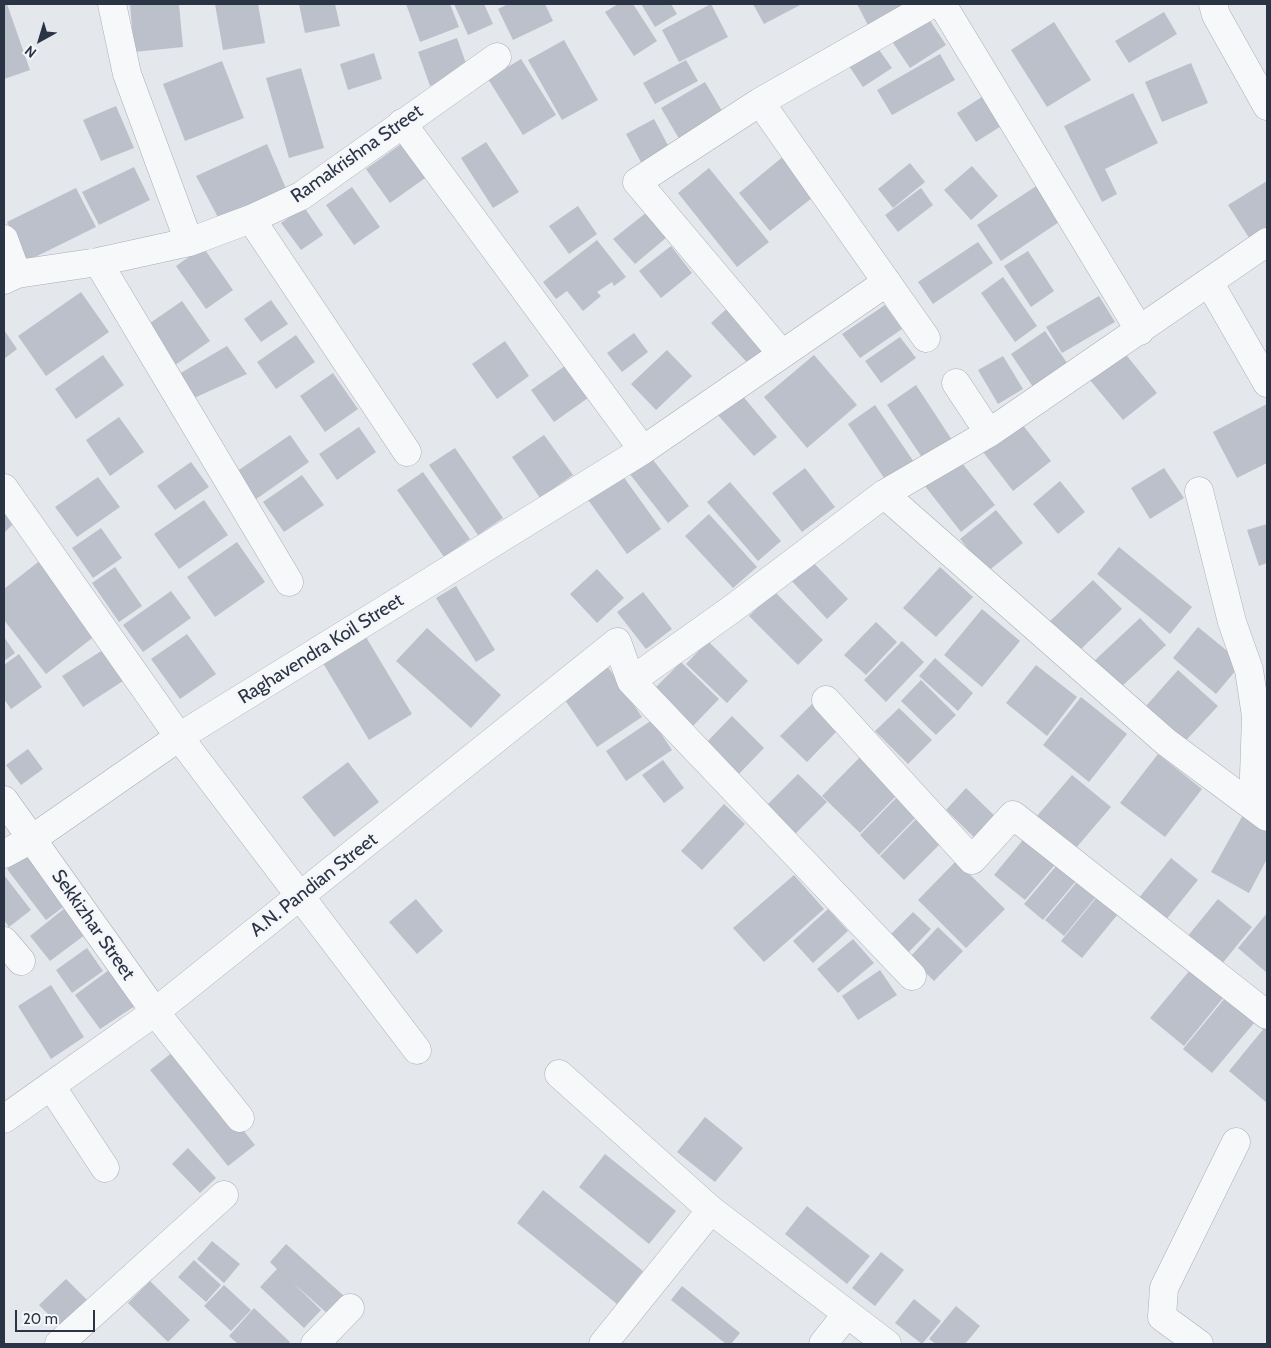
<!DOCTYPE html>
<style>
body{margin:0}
#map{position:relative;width:1271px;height:1348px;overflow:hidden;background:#e4e7ec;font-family:Cabin,sans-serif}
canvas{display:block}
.frame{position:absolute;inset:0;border:5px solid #2b3445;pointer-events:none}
.north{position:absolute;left:15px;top:15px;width:50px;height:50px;-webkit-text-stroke:4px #f4f6f9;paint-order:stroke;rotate:219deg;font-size:14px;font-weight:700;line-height:20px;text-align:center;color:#2b3445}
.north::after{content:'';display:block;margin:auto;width:18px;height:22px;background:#2b3445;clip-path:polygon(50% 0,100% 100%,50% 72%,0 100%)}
.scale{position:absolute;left:15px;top:1310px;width:80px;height:22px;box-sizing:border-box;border:2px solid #2b3445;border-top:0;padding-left:6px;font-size:15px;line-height:18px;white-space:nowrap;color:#2b3445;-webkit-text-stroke:4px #f4f6f9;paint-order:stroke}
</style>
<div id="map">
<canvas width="1271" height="1348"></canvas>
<div class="frame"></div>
<div class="north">N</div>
<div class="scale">20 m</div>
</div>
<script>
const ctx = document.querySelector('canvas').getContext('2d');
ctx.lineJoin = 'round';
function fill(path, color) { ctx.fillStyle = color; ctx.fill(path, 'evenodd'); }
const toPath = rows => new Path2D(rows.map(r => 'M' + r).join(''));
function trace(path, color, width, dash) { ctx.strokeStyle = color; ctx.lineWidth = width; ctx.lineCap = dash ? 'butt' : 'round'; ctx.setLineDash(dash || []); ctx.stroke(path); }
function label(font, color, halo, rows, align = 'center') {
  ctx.font = font + ' Cabin,sans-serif'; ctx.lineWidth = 5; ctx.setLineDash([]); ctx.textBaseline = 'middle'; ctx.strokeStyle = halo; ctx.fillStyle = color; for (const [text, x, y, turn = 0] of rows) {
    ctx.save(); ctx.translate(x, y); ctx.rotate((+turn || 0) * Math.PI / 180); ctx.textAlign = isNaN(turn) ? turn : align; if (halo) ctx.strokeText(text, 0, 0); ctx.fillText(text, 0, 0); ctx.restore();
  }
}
fill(toPath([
 [4,4,7,4,30,70,4,79],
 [130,4,179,4,183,47,134,52],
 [215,4,258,4,265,43,223,50],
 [299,4,335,4,340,26,305,33],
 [406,4,450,4,459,27,420,42],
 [454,4,484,4,493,24,468,35],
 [508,4,545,4,553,21,513,40,498,9],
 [618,4,633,4,657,41,634,56,605,12],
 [641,4,671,4,677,14,655,27],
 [711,4,728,37,679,62,662,30],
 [753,4,802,4,764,24],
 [857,4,900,4,903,11,870,29],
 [1164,12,1177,34,1129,63,1115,41],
 [927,16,946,45,910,68,891,40],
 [1054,22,1091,80,1047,107,1011,50],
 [457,38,469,72,430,86,418,52],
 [564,40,598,100,562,120,528,60],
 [877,47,892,68,863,87,849,66],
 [374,53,382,79,348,90,340,64],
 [940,54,955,80,892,115,877,90],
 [521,59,556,115,523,135,488,79],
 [686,60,698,81,655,104,643,83],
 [222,61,244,118,185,141,163,84],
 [1191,63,1208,103,1162,122,1145,82],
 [301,68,324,148,289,158,266,78],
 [705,82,725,116,681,142,661,108],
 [988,93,1006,123,976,142,957,113],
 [1133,93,1158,143,1105,169,1117,194,1102,202,1064,126],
 [116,106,134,148,101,161,83,120],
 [654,119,671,151,643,166,626,134],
 [404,142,428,176,390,203,366,169],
 [486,142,519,192,493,208,461,158],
 [267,144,287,191,220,221,196,176],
 [785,155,817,194,770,231,739,193],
 [910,163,925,182,893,208,878,189],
 [972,166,998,196,971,220,944,190],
 [134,167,150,200,99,225,82,192],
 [709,168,769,242,737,267,678,193],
 [1044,181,1068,216,1001,261,977,225],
 [1267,181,1267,235,1253,244,1228,205],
 [352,187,380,227,354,245,326,205],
 [76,188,96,227,27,261,7,222],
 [921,188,933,205,898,232,885,215],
 [578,206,597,234,569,254,549,226],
 [304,207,323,235,301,250,281,223],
 [647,212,667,237,635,264,613,239],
 [597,240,626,277,614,286,612,282,597,292,601,296,583,311,567,291,556,299,543,282],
 [978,242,993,263,933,304,918,282],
 [671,246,692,273,661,298,639,271],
 [203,247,233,290,206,309,176,266],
 [1028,251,1054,291,1031,307,1004,266],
 [1003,277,1037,326,1015,342,981,293],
 [81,292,109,332,46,376,18,336],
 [1099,296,1115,322,1062,353,1046,327],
 [271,300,288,324,261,342,244,319],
 [182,301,210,341,168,370,140,330],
 [732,304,773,350,753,369,711,323],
 [885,305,902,329,860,358,842,334],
 [4,330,17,349,4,359],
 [1045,331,1074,373,1039,396,1011,354],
 [634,333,648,352,622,372,607,353],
 [296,335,315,362,276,389,257,362],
 [900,337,916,358,881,383,865,361],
 [505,341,529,376,497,399,472,364],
 [227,346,247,374,192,399,179,374],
 [1119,346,1157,393,1123,420,1085,374],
 [667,350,692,376,656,410,631,384],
 [103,355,124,385,76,419,55,389],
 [814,355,857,405,807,448,764,397],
 [1003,356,1023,389,998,404,978,370],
 [572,361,595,393,554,422,531,390],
 [333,373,358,409,325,432,300,396],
 [916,385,952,440,923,459,887,405],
 [741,394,777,437,754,456,717,414],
 [1267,404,1267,463,1237,478,1213,432],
 [875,405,914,462,886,481,848,424],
 [119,417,144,452,110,476,86,440],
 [1018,419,1051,461,1013,491,980,448],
 [359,427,376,452,337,480,319,454],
 [290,435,309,462,252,502,233,474],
 [544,435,573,475,540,498,512,457],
 [455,448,503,518,478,535,429,465],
 [955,454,995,505,961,532,921,481],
 [650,456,689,506,668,523,629,473],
 [191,462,209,487,175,510,157,486],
 [805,468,835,507,802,532,772,493],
 [1164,468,1184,498,1150,519,1131,488],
 [423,472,470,539,444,557,397,490],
 [620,472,661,529,627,554,586,497],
 [302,475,324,505,284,532,263,502],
 [98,477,120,507,77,537,55,507],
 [1060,481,1085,512,1058,534,1033,504],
 [730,482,781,541,758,561,707,502],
 [204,500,228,535,179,569,154,534],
 [4,505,18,519,4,533],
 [996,510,1023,543,987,572,960,539],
 [709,514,757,567,733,588,685,536],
 [1267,524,1267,563,1259,566,1247,530],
 [101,528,122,558,93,578,72,548],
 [237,542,265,582,215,617,187,577],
 [1119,547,1192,607,1170,634,1097,574],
 [42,559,100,632,46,674,4,620,4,589],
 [810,559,848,599,827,619,789,578],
 [115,567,142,606,119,622,92,583],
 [940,567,973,597,936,637,903,608],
 [597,569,624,598,597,623,570,594],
 [1093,580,1122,609,1076,654,1047,624],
 [456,586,495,650,476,662,436,598],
 [171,591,191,618,143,652,123,625],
 [774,591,823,640,798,665,749,616],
 [643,592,672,629,646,649,617,612],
 [982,609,1020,641,982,687,944,655],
 [1140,618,1166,645,1119,689,1093,662],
 [876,622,897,642,866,675,844,655],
 [1198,627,1242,663,1216,694,1173,658],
 [427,628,501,695,471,728,396,661],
 [363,632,412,714,369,740,320,658],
 [187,634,216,674,180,699,151,659],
 [4,637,15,653,4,661],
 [708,641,748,681,727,703,686,664],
 [902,641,924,662,886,702,864,680],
 [106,648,126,679,83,707,62,676],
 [19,654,42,687,11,709,4,699,4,665],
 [935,658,973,693,958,711,919,676],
 [681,662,719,699,690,729,652,691],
 [1036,665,1077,697,1047,736,1006,703],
 [608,667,642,717,597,747,563,697],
 [1178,670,1218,706,1177,750,1138,715],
 [921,680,956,715,936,735,901,701],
 [1081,697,1127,734,1089,782,1043,745],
 [813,703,839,729,807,762,780,736],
 [899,708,932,740,908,764,875,731],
 [732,716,764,748,737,776,705,744],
 [652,720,672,750,626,781,606,751],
 [28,749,43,769,21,785,6,765],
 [1158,754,1202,789,1165,837,1120,803],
 [860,757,898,794,860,833,822,796],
 [663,760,684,788,664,803,642,775],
 [348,762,379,802,334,837,302,797],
 [798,774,827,802,794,835,765,807],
 [1072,775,1111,807,1076,848,1037,816],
 [966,788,998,819,977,840,946,810],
 [898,796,918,815,879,855,860,835],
 [724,804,745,824,702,870,681,851],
 [1243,815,1267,829,1267,859,1249,893,1211,872],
 [917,818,942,842,904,880,880,856],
 [1027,835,1058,861,1025,900,994,875],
 [31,851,70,902,46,920,7,869],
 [1171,858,1198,880,1165,921,1138,899],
 [956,861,1005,909,966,948,918,900],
 [1057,865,1076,881,1043,920,1024,904],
 [4,875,31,910,9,927,4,920],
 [794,875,824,909,764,962,733,928],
 [1076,883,1095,898,1064,936,1045,920],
 [1097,897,1118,914,1082,958,1061,941],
 [416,899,443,931,417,954,389,922],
 [1218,899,1252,927,1221,965,1187,937],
 [65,908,86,934,50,961,30,936],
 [828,909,848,931,813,963,793,941],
 [913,912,931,929,907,954,889,936],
 [1267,913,1267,973,1238,948],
 [938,927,963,951,934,981,910,957],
 [853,939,874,963,838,993,817,969],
 [87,948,103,971,72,993,56,970],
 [117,964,141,1002,100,1029,75,995],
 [880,970,897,995,858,1020,842,996],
 [1190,970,1223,998,1184,1046,1150,1018],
 [51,985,84,1037,51,1059,18,1006],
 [1225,998,1254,1023,1212,1073,1183,1049],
 [1265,1027,1267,1029,1267,1103,1229,1071],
 [178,1048,255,1145,228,1166,150,1070],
 [705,1117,743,1148,715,1182,677,1152],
 [188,1148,216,1178,200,1193,172,1164],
 [605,1154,676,1211,649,1244,579,1187],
 [543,1190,643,1271,617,1304,517,1223],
 [807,1206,870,1256,847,1284,785,1234],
 [212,1241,240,1264,224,1283,197,1259],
 [286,1244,344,1296,328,1314,292,1282,321,1310,304,1328,260,1287,277,1269,270,1262],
 [881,1252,904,1270,875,1306,852,1288],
 [194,1260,221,1285,206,1302,178,1277],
 [66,1279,90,1303,63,1329,39,1305],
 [150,1281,190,1320,168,1342,128,1303],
 [224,1285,251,1310,231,1331,204,1306],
 [682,1286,740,1333,731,1344,726,1344,671,1300],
 [914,1299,941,1321,922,1344,895,1323],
 [956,1306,980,1326,965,1344,936,1344,929,1339],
 [254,1308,290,1342,288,1344,238,1344,229,1336]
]), '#bbc0ca');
const minor = toPath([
 [112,4,127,74,189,242],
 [942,4,1140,331],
 [1213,4,1216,15,1267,106],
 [760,102,926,338],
 [402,123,643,450],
 [251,219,407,452],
 [4,239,17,274],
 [98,262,289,582],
 [4,280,17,274,98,262,189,242,251,219,301,196,497,57],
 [1209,282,1267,383],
 [782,354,637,182,760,102,932,4],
 [956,383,989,433],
 [4,488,179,737,417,1050],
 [1199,491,1232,622,1249,670,1256,716,1253,806],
 [884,494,1166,742,1267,817],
 [631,681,732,609,884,494,989,433,1267,242],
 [826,700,972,860,1013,815,1267,1015],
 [4,800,155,1012,240,1118],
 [4,854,32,839,179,737,643,450,887,282],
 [4,941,21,961],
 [559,1074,711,1210,887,1344],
 [51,1086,105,1168],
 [4,1119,155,1012,617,642,631,681,912,976],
 [59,1344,224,1195],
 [315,1344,350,1308],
 [603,1344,711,1210],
 [823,1344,846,1315],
 [1199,1344,1162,1317,1164,1288,1236,1142]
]);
trace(minor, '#a9aeb7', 29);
trace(minor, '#f7f8fa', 28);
label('19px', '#2b3445', '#f4f6f9', [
 ["Ramakrishna Street",357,154,-35],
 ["Raghavendra Koil Street",321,649,-32],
 ["A.N. Pandian Street",314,885,-38],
 ["Sekkizhar Street",93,925,55]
]);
</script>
